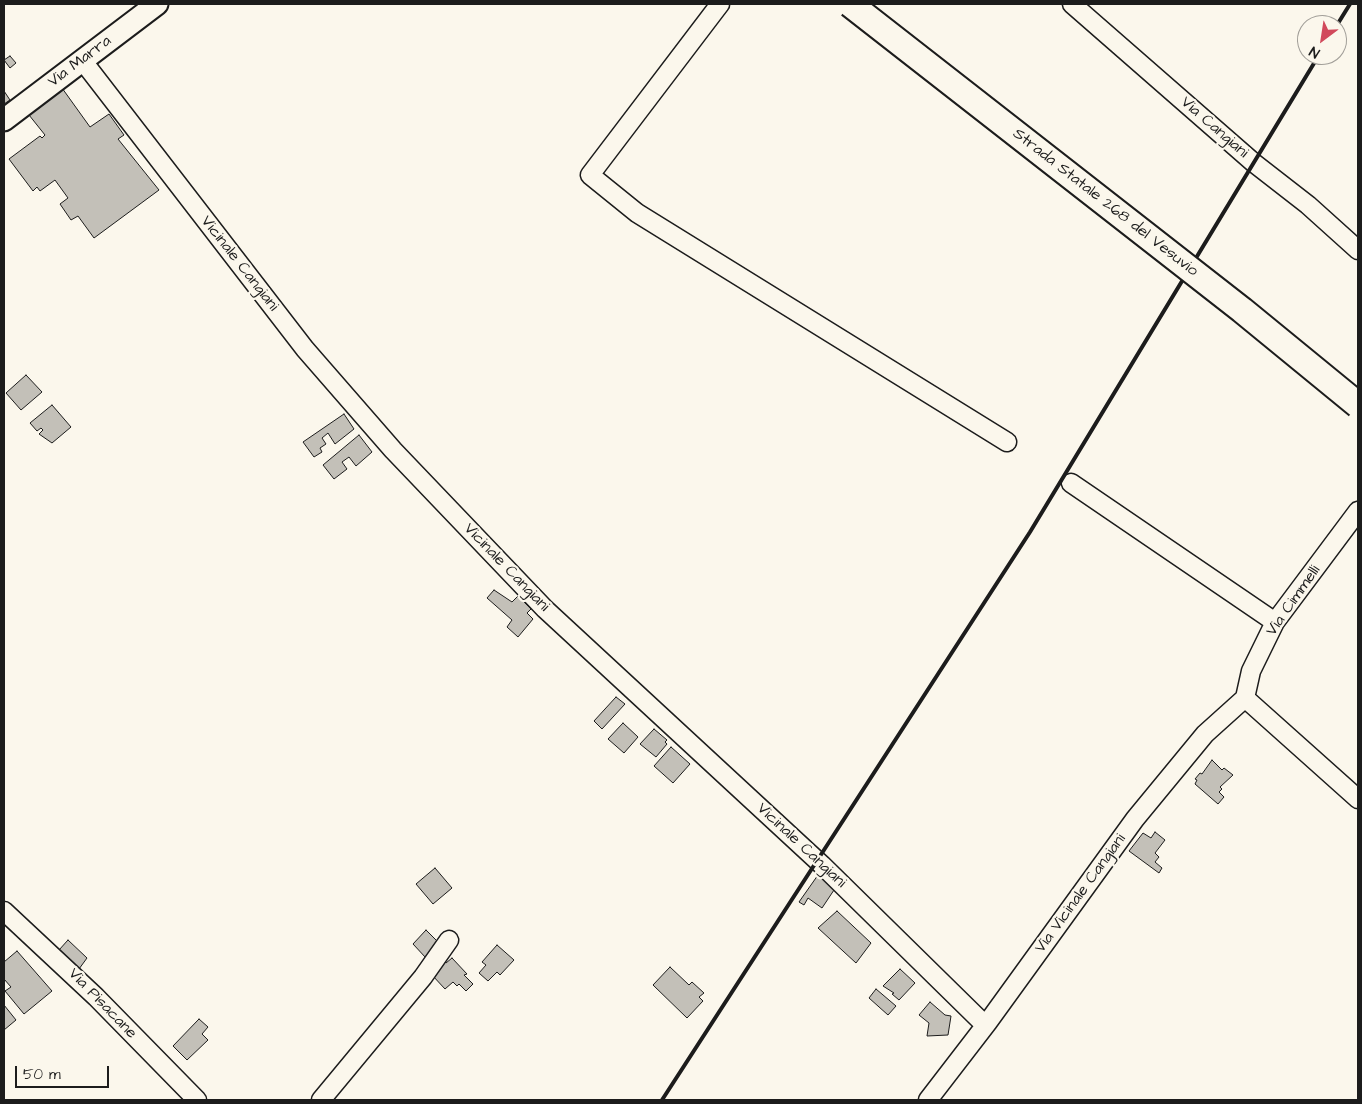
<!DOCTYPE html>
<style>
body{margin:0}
#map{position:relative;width:1362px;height:1104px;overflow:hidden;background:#fbf7ec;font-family:"Architects Daughter",sans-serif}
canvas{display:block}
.frame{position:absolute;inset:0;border:5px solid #1c1c1c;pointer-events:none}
.north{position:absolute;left:1297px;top:15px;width:50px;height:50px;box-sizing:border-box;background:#fbf7ec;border:1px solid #a29f99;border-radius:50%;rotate:211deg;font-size:14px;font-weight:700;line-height:20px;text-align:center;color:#1c1c1c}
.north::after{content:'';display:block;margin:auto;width:18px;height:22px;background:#d1495b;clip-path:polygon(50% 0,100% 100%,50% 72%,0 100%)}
.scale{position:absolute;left:15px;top:1066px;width:94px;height:22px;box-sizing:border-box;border:2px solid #1c1c1c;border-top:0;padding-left:6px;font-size:15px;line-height:18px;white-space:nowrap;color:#1c1c1c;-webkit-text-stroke:4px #fbf7ec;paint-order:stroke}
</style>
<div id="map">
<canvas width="1362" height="1104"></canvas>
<div class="frame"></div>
<div class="north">N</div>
<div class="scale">50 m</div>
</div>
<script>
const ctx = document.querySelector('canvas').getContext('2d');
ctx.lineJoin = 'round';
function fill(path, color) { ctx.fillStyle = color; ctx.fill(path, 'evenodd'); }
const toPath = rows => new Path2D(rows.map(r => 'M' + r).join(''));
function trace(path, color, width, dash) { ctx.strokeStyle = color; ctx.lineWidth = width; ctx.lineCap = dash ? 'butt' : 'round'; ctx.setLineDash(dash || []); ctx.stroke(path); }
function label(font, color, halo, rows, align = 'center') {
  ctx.font = font + ' "Architects Daughter",sans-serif'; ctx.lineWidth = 4.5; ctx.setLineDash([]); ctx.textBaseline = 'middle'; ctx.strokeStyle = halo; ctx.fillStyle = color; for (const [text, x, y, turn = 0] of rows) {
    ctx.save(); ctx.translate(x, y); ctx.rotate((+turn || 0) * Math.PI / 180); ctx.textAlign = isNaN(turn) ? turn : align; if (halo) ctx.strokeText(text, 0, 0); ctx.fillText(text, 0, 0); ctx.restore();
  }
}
const building = toPath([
 [10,56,16,63,10,68,4,60,10,56],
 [62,88,90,127,109,114,124,135,118,139,159,190,94,238,78,216,71,220,60,204,68,198,55,180,40,191,37,187,33,191,9,159,40,136,42,138,45,135,29,115,62,88],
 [4,91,10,100,4,104,4,91],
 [26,375,42,392,21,410,6,393,26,375],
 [52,405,71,427,52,443,39,434,43,430,41,428,37,431,30,423,52,405],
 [344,414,354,429,335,444,328,433,322,438,326,444,320,448,322,452,314,457,303,442,344,414],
 [359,435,372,452,356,466,349,457,342,462,347,469,334,479,323,465,359,435],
 [494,590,512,602,518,596,531,609,527,613,533,619,518,637,507,627,512,620,487,598,494,590],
 [616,697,625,704,602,729,594,721,616,697],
 [623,723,638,737,624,753,608,739,623,723],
 [654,729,667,740,665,742,667,744,656,757,640,744,654,729],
 [671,747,690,764,673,783,654,766,671,747],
 [1212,760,1222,770,1224,768,1233,775,1220,787,1222,789,1219,792,1224,797,1218,804,1195,784,1197,780,1195,779,1200,773,1202,774,1212,760],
 [1155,832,1165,840,1155,853,1159,857,1155,862,1162,868,1159,873,1129,851,1143,833,1151,838,1155,832],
 [435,868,452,888,433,904,416,884,435,868],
 [818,875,836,887,822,908,808,898,804,905,799,902,818,875],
 [837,911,871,943,856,963,818,928,837,911],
 [426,930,441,945,426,958,413,944,426,930],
 [68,940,87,958,79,969,59,950,68,940],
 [497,945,514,960,500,975,497,972,488,981,479,973,486,965,482,962,497,945],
 [17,951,52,991,24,1014,5,991,11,987,4,979,4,962,17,951],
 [452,958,467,974,464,975,473,984,466,991,459,984,457,986,453,982,445,989,432,975,444,961,446,963,452,958],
 [670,967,689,985,692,982,704,993,699,997,703,1001,687,1018,653,985,670,967],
 [900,969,915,983,899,1000,892,994,894,993,883,986,900,969],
 [876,989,896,1006,888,1015,869,998,876,989],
 [930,1002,945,1015,951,1016,948,1035,927,1036,929,1023,919,1015,930,1002],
 [4,1005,16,1020,4,1030,4,1005],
 [199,1019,208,1027,202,1034,208,1040,187,1060,173,1046,199,1019]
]);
fill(building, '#c3c0b8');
trace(building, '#1c1c1c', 1);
const minor = toPath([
 [720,4,590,175,637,213,1007,442],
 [1072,4,1254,163,1308,205,1358,250],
 [82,60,305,349,393,450,545,609,822,865,985,1025],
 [1071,483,1275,622],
 [1245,698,1251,671,1275,622,1358,511],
 [1245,698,1358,799],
 [4,911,96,997,197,1100],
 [321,1100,423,977,449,940],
 [928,1100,988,1022,1135,819,1205,734,1245,698]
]);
const major = toPath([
 [4,120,157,4]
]);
trace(minor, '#1c1c1c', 21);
trace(major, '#1c1c1c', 25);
trace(minor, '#fbf7ec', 18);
trace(major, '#fbf7ec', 21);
trace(toPath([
 [1337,25,1350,4],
 [662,1100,1030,532,1319,55]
]), '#1c1c1c', 4);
const highwayBridge = toPath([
 [850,4,1242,310,1358,405]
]);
trace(highwayBridge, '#1c1c1c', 29, []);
trace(highwayBridge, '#fbf7ec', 25);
label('16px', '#1c1c1c', '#fbf7ec', [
 ["Via Marra",80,62,-37],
 ["Via Cangiani",1214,128,41],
 ["Strada Statale 268 del Vesuvio",1105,203,38],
 ["Vicinale Cangiani",239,264,52],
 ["Vicinale Cangiani",506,568,46],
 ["Via Cimmelli",1294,601,-55],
 ["Vicinale Cangiani",801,846,43],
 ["Via Vicinale Cangiani",1081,894,-54],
 ["Via Pisacane",102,1004,46]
]);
</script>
